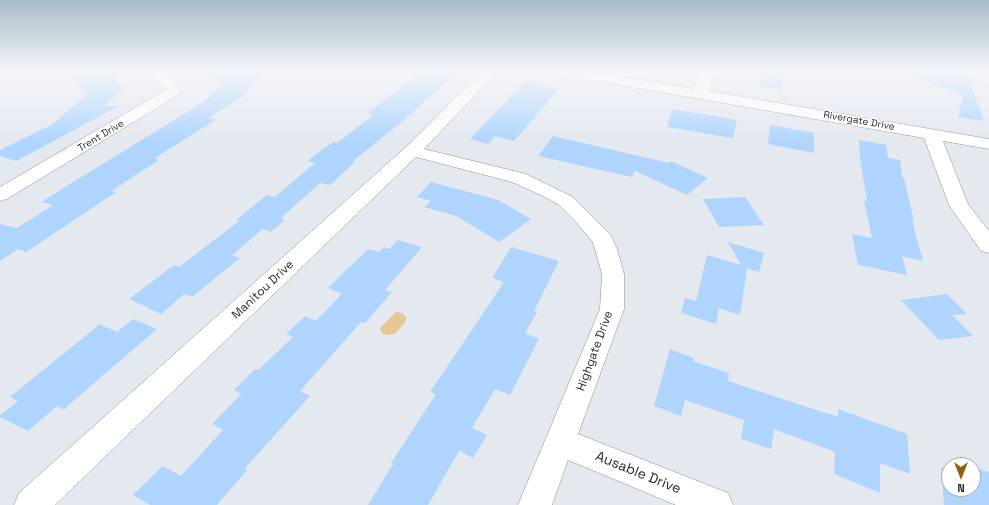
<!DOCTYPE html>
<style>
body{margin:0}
#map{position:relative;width:989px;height:505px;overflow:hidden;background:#e4e9f0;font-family:"Space Grotesk",sans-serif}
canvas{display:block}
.north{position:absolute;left:941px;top:457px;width:40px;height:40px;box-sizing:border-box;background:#fff;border:1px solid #a8a9aa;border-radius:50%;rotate:180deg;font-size:11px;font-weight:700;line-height:16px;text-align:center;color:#26282a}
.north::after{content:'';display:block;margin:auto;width:14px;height:18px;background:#8f6209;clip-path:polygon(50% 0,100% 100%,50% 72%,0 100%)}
</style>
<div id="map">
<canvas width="989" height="505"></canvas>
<div class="north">N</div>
</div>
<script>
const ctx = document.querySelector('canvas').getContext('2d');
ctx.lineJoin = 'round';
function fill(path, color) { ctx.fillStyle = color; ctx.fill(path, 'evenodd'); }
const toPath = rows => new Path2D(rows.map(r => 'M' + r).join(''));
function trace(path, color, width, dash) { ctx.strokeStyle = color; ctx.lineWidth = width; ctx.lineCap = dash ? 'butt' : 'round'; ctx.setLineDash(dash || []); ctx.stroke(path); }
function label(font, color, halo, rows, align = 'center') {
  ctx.font = font + ' "Space Grotesk",sans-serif'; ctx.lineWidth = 3; ctx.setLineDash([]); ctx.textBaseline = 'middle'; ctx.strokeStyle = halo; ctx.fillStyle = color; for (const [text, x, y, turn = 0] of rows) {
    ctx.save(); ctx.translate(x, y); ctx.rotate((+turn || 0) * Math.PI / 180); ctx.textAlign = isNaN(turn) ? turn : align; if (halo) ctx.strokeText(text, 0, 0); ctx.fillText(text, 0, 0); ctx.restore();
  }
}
fill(toPath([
 [396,312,402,313,406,317,405,322,395,334,388,335,383,334,380,330,381,327]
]), '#e7c698');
fill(toPath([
 [204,71,264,71,242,97,208,118,215,120,155,158,159,160,111,191,116,192,26,252,18,249,0,261,0,224,17,228,53,205,41,202,205,101,223,83],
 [422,71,459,71,404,120,353,161,355,162,330,185,320,183,281,218,285,220,271,232,263,229,232,255,240,258,192,297,184,294,161,314,129,299,174,265,179,267,239,221,236,220,267,195,275,197,315,163,307,161,333,142,337,143,373,115,367,114],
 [762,71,782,73,782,90,761,86],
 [904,71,966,71,984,121,958,117,963,95,904,73],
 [98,72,103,76,113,74,122,89,104,106,119,106,16,161,0,156,0,150,51,125,87,95,72,78],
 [525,82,558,90,514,141,495,136,488,144,470,139],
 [673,109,737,120,733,138,667,127],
 [770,125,814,133,814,153,768,144],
 [553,136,669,163,671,161,708,178,687,195,635,171,632,177,538,156],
 [859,140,886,145,888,158,900,160,902,177,904,178,914,221,912,221,923,261,902,256,907,275,858,265,852,234,872,238,864,200,867,201,860,159],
 [431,182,498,200,531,219,499,242,456,216,424,207,431,201,417,197],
 [745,197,764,225,719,227,703,199],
 [398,240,422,247,385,290,392,292,365,323,361,322,300,391,310,396,245,468,247,470,217,505,150,505,133,495,163,466,181,476,223,430,212,424,241,394,234,390,255,369,258,370,293,337,286,334,305,316,316,321,342,294,328,288,368,249,379,252,384,247,389,249],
 [728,242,764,253,759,272,747,268,740,315,719,308,716,324,681,313,685,298,696,301,707,255,741,265],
 [511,247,559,261,534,311,537,312,525,333,539,339,510,395,495,389,472,428,487,435,473,458,459,451,428,505,368,505,393,464,391,463,436,394,430,392,504,282,492,278],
 [947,294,967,314,952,315,973,336,939,340,901,300],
 [133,319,157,329,63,410,57,406,28,431,0,417,0,415,18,401,10,397,100,324,117,332],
 [670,349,694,358,693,361,729,373,728,381,838,417,838,409,907,434,910,474,880,463,880,493,834,474,835,452,774,429,771,449,741,439,744,420,685,400,681,416,654,406],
 [941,467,949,470,949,489,973,489,973,467,989,472,989,505,944,505]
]), '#afd5fe');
const minor = toPath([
 [147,71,163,71,182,88,178,95,7,199,0,201,0,187,167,89,147,71],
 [483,71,498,71,424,149,526,174,573,197,610,234,617,249,624,274,624,309,578,434,728,493,733,505,676,505,568,460,552,505,518,505,600,309,602,274,595,249,592,241,577,223,559,205,545,197,512,182,416,157,55,505,14,505,19,493,406,147,483,71],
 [556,71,589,71,694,89,701,71,715,71,708,91,989,139,989,149,943,141,968,204,989,231,989,253,981,251,949,205,924,138,563,75,558,74,556,71]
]);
trace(minor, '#898e94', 1);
fill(minor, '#fff');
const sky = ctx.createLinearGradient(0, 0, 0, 142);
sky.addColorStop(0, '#a7bbc8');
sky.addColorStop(0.5, '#f3f5f8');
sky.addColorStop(1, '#f3f5f800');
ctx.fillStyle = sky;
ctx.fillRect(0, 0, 989, 142);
label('10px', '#26282a', '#fff', [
 ["Rivergate Drive",859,121,10],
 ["Trent Drive",101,136,-31]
]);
label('12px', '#26282a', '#fff', [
 ["Manitou Drive",263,290,-43],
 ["Highgate Drive",595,351,-70]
]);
label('14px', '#26282a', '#fff', [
 ["Ausable Drive",638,473,22]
]);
</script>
